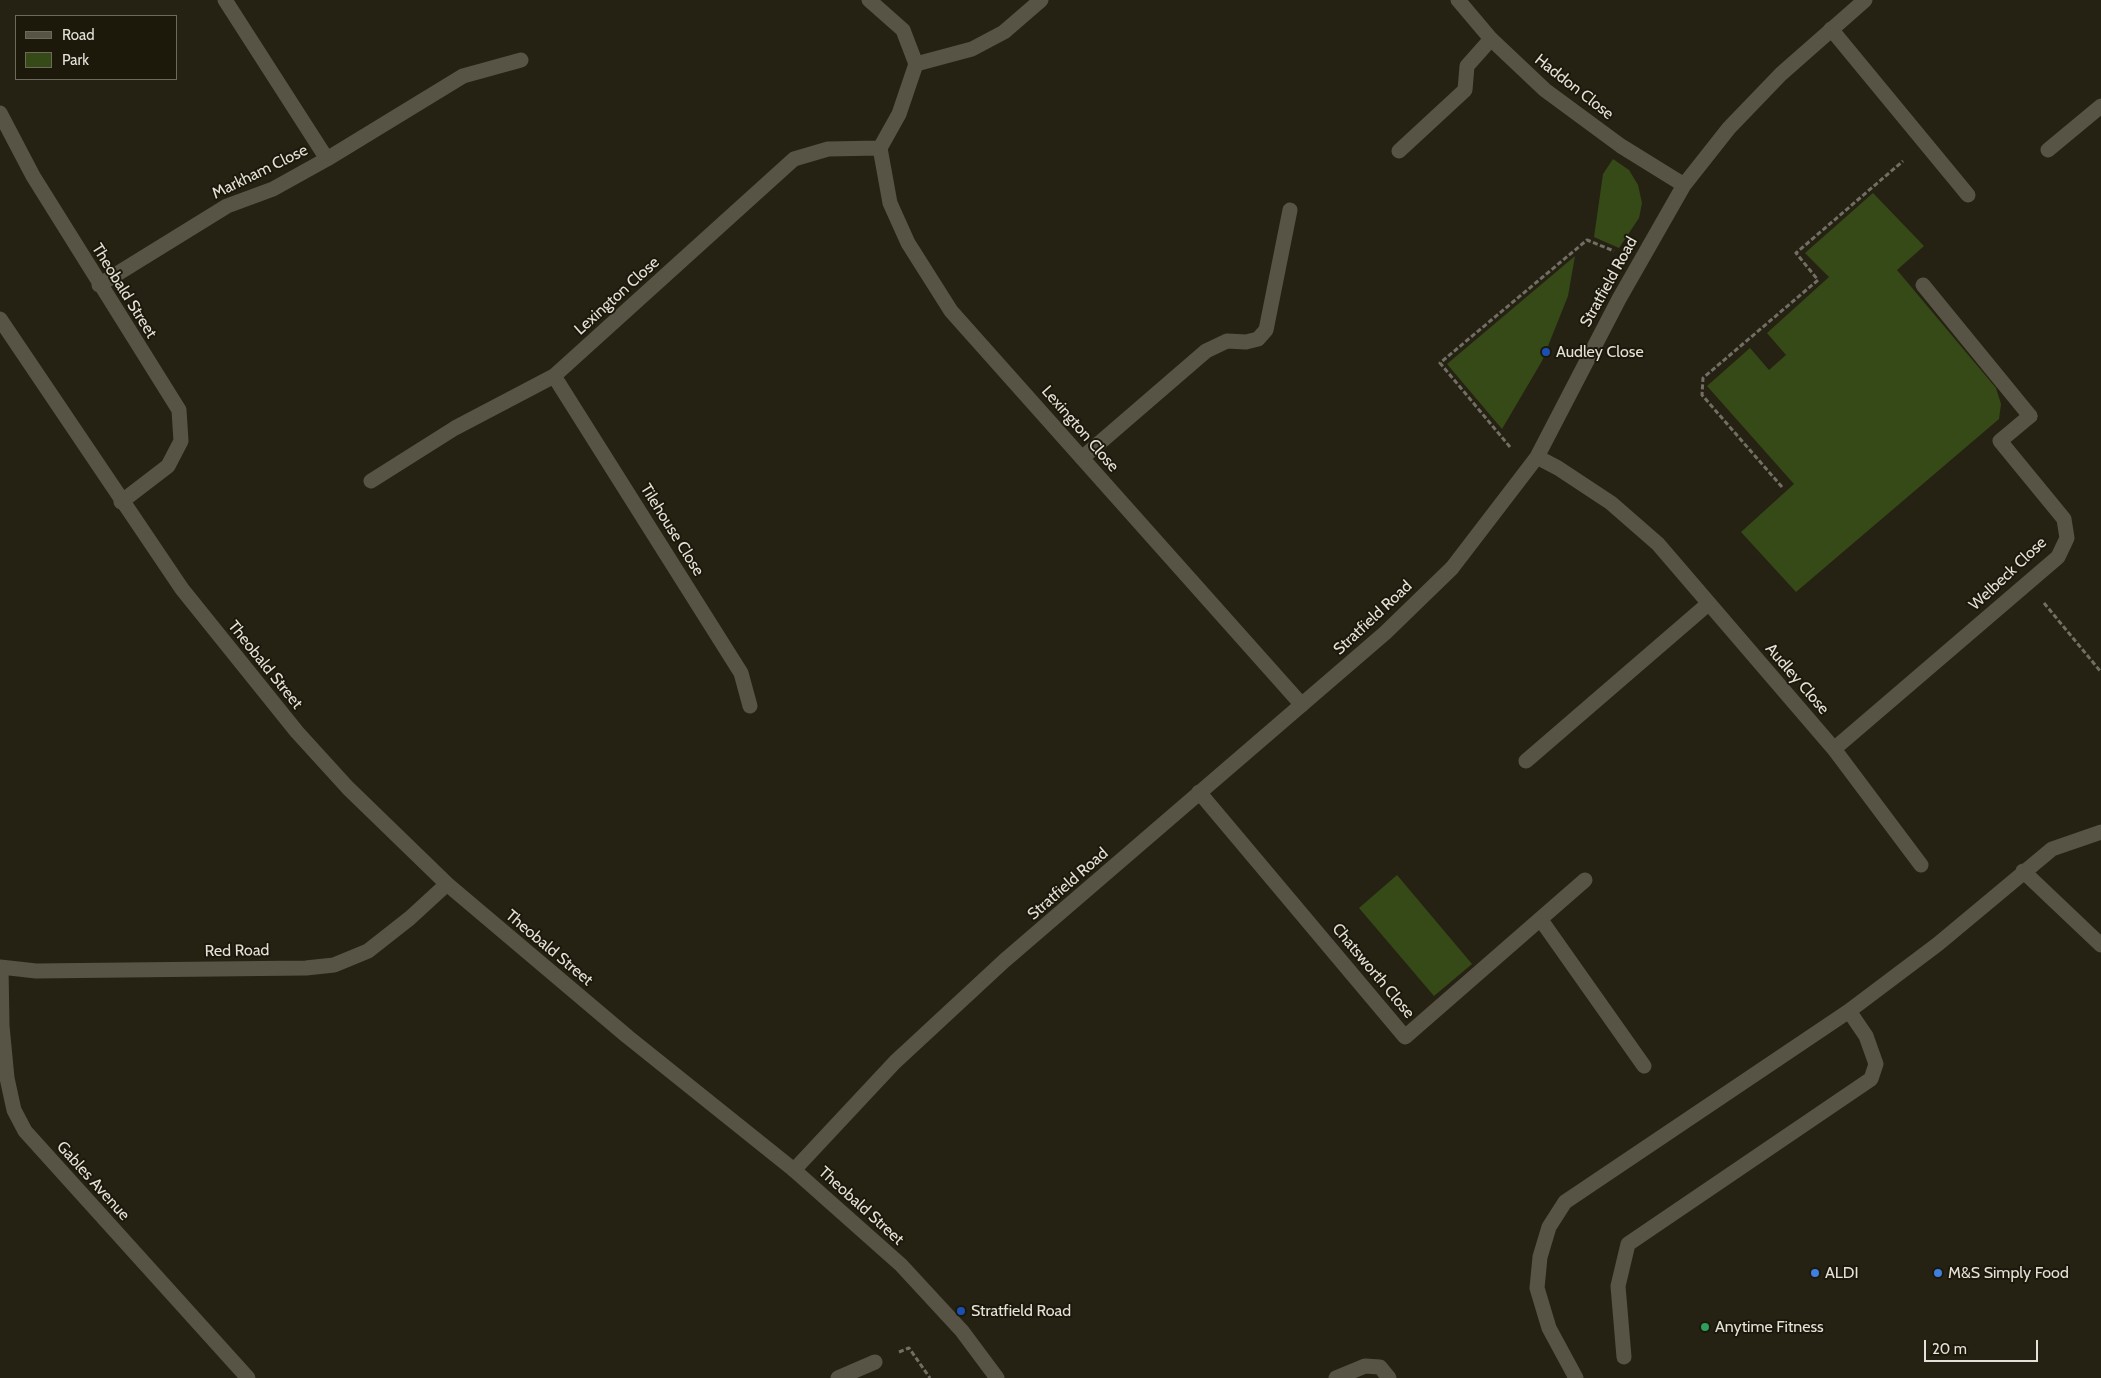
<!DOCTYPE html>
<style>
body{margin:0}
#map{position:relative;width:2101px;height:1378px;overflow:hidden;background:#252214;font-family:Cabin,sans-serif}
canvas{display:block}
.legend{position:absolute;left:15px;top:15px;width:162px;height:65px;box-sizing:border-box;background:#1c190b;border:1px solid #6c695d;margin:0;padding:6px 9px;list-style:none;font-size:15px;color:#e3e1d8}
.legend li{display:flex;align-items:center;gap:10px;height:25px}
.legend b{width:25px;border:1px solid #6c695d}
.scale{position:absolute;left:1924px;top:1340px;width:114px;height:22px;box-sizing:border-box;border:2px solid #e3e1d8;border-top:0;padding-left:6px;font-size:15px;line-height:18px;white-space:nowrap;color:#e3e1d8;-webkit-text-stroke:4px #1c190b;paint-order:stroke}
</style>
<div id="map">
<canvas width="2101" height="1378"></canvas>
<ul class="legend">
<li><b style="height:6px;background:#585445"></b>Road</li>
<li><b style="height:14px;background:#364a17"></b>Park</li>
</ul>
<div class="scale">20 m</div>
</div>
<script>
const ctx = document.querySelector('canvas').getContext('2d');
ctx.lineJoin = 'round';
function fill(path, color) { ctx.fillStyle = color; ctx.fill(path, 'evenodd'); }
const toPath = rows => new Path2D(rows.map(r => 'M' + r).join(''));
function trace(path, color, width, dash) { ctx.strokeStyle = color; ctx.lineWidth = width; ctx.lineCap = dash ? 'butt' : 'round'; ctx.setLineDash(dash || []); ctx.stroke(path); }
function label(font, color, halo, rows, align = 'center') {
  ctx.font = font + ' Cabin,sans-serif'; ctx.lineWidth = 4; ctx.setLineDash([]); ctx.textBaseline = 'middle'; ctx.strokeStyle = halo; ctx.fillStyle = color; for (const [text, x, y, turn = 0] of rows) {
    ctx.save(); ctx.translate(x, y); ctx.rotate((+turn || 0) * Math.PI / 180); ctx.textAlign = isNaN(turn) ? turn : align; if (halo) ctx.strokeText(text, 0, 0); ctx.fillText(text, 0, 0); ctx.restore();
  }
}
fill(toPath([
 [1613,159,1629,170,1638,185,1642,203,1639,218,1619,248,1594,237,1603,174],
 [1873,193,1924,246,1897,270,1996,388,2001,404,1999,419,1796,592,1741,532,1794,484,1707,386,1750,348,1769,370,1786,355,1767,333,1829,277,1805,253],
 [1575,256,1568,296,1542,361,1502,429,1447,364],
 [1397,875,1472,964,1434,996,1359,908]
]), '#364a17');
trace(toPath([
 [1510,447,1440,363,1587,240,1614,251],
 [1782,487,1702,395,1703,378,1818,280,1796,253,1903,161],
 [2044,603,2101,672],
 [899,1352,909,1348,930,1378]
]), '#716f63', 3, [5, 2.5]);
trace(toPath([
 [1831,29,1968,195],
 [2048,150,2101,106],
 [1399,151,1465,90,1467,66,1491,39],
 [1923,285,2030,416],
 [1082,458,1206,351,1227,341,1246,342,1258,339,1266,330,1290,210],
 [1526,761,1708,604],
 [2023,871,2101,945],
 [1541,920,1644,1066],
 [1624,1357,1618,1286,1628,1244,1871,1079,1876,1064,1866,1036,1849,1011],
 [1336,1378,1365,1366,1380,1367,1389,1378],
 [1576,1378,1549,1328,1537,1288,1540,1257,1549,1227,1565,1202,1849,1011,1938,944,2052,849,2101,832]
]), '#585445', 15);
trace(toPath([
 [869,0,903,30,916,64],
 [1458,0,1491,39,1545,90,1621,146,1684,185],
 [916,64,972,49,1004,32,1041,0],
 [0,113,33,176,179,410,181,441,168,466,121,502],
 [880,148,890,203,908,243,951,311,1302,705],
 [327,159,463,76,521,60],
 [99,285,227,206,273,189,327,159,225,0],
 [554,376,741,673,750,706],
 [1537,457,1558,468,1611,503,1658,544,1834,749,1921,865],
 [371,481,455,428,554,376,794,159,828,149,880,148,899,114,916,64],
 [1834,749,2058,557,2067,538,2064,519,2000,441,2030,416],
 [1199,792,1405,1037,1585,880],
 [0,967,36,971,306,968,334,965,368,951,410,918,447,884],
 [1,967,2,1026,7,1078,14,1110,25,1131,248,1378],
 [794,1170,895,1062,1004,961,1385,633,1452,568,1537,457,1619,299,1684,185,1729,128,1781,74,1865,0],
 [838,1378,875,1362]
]), '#585445', 15);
trace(toPath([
 [0,319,182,589,297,732,348,788,447,884,628,1037,794,1170,901,1265,962,1331,997,1378]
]), '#585445', 15);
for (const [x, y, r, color] of [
 [1546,352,5,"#1a4fb4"],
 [1815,1273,5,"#3f7fe0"],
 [1938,1273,5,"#3f7fe0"],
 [961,1311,5,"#1a4fb4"],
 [1705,1327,5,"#2e9e5b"]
]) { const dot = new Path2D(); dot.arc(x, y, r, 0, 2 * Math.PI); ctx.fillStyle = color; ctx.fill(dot); trace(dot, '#1c190b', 2); }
label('16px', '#e3e1d8', '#1c190b', [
 ["Haddon Close",1574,87,38],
 ["Markham Close",260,172,-26],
 ["Stratfield Road",1609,282,-61],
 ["Theobald Street",124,291,58],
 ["Lexington Close",617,296,-42],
 ["Lexington Close",1080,429,49],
 ["Tilehouse Close",672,530,58],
 ["Welbeck Close",2008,574,-43],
 ["Stratfield Road",1373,618,-43],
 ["Theobald Street",265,665,51],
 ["Audley Close",1797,679,49],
 ["Stratfield Road",1068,884,-41],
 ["Theobald Street",549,948,40],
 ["Red Road",237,951,-1],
 ["Chatsworth Close",1373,971,50],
 ["Gables Avenue",93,1181,48],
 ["Theobald Street",861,1206,42]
]);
label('16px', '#e3e1d8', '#1c190b', [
 ["Audley Close",1556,352],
 ["ALDI",1825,1273],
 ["M&S Simply Food",1948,1273],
 ["Stratfield Road",971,1311],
 ["Anytime Fitness",1715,1327]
], 'left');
</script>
